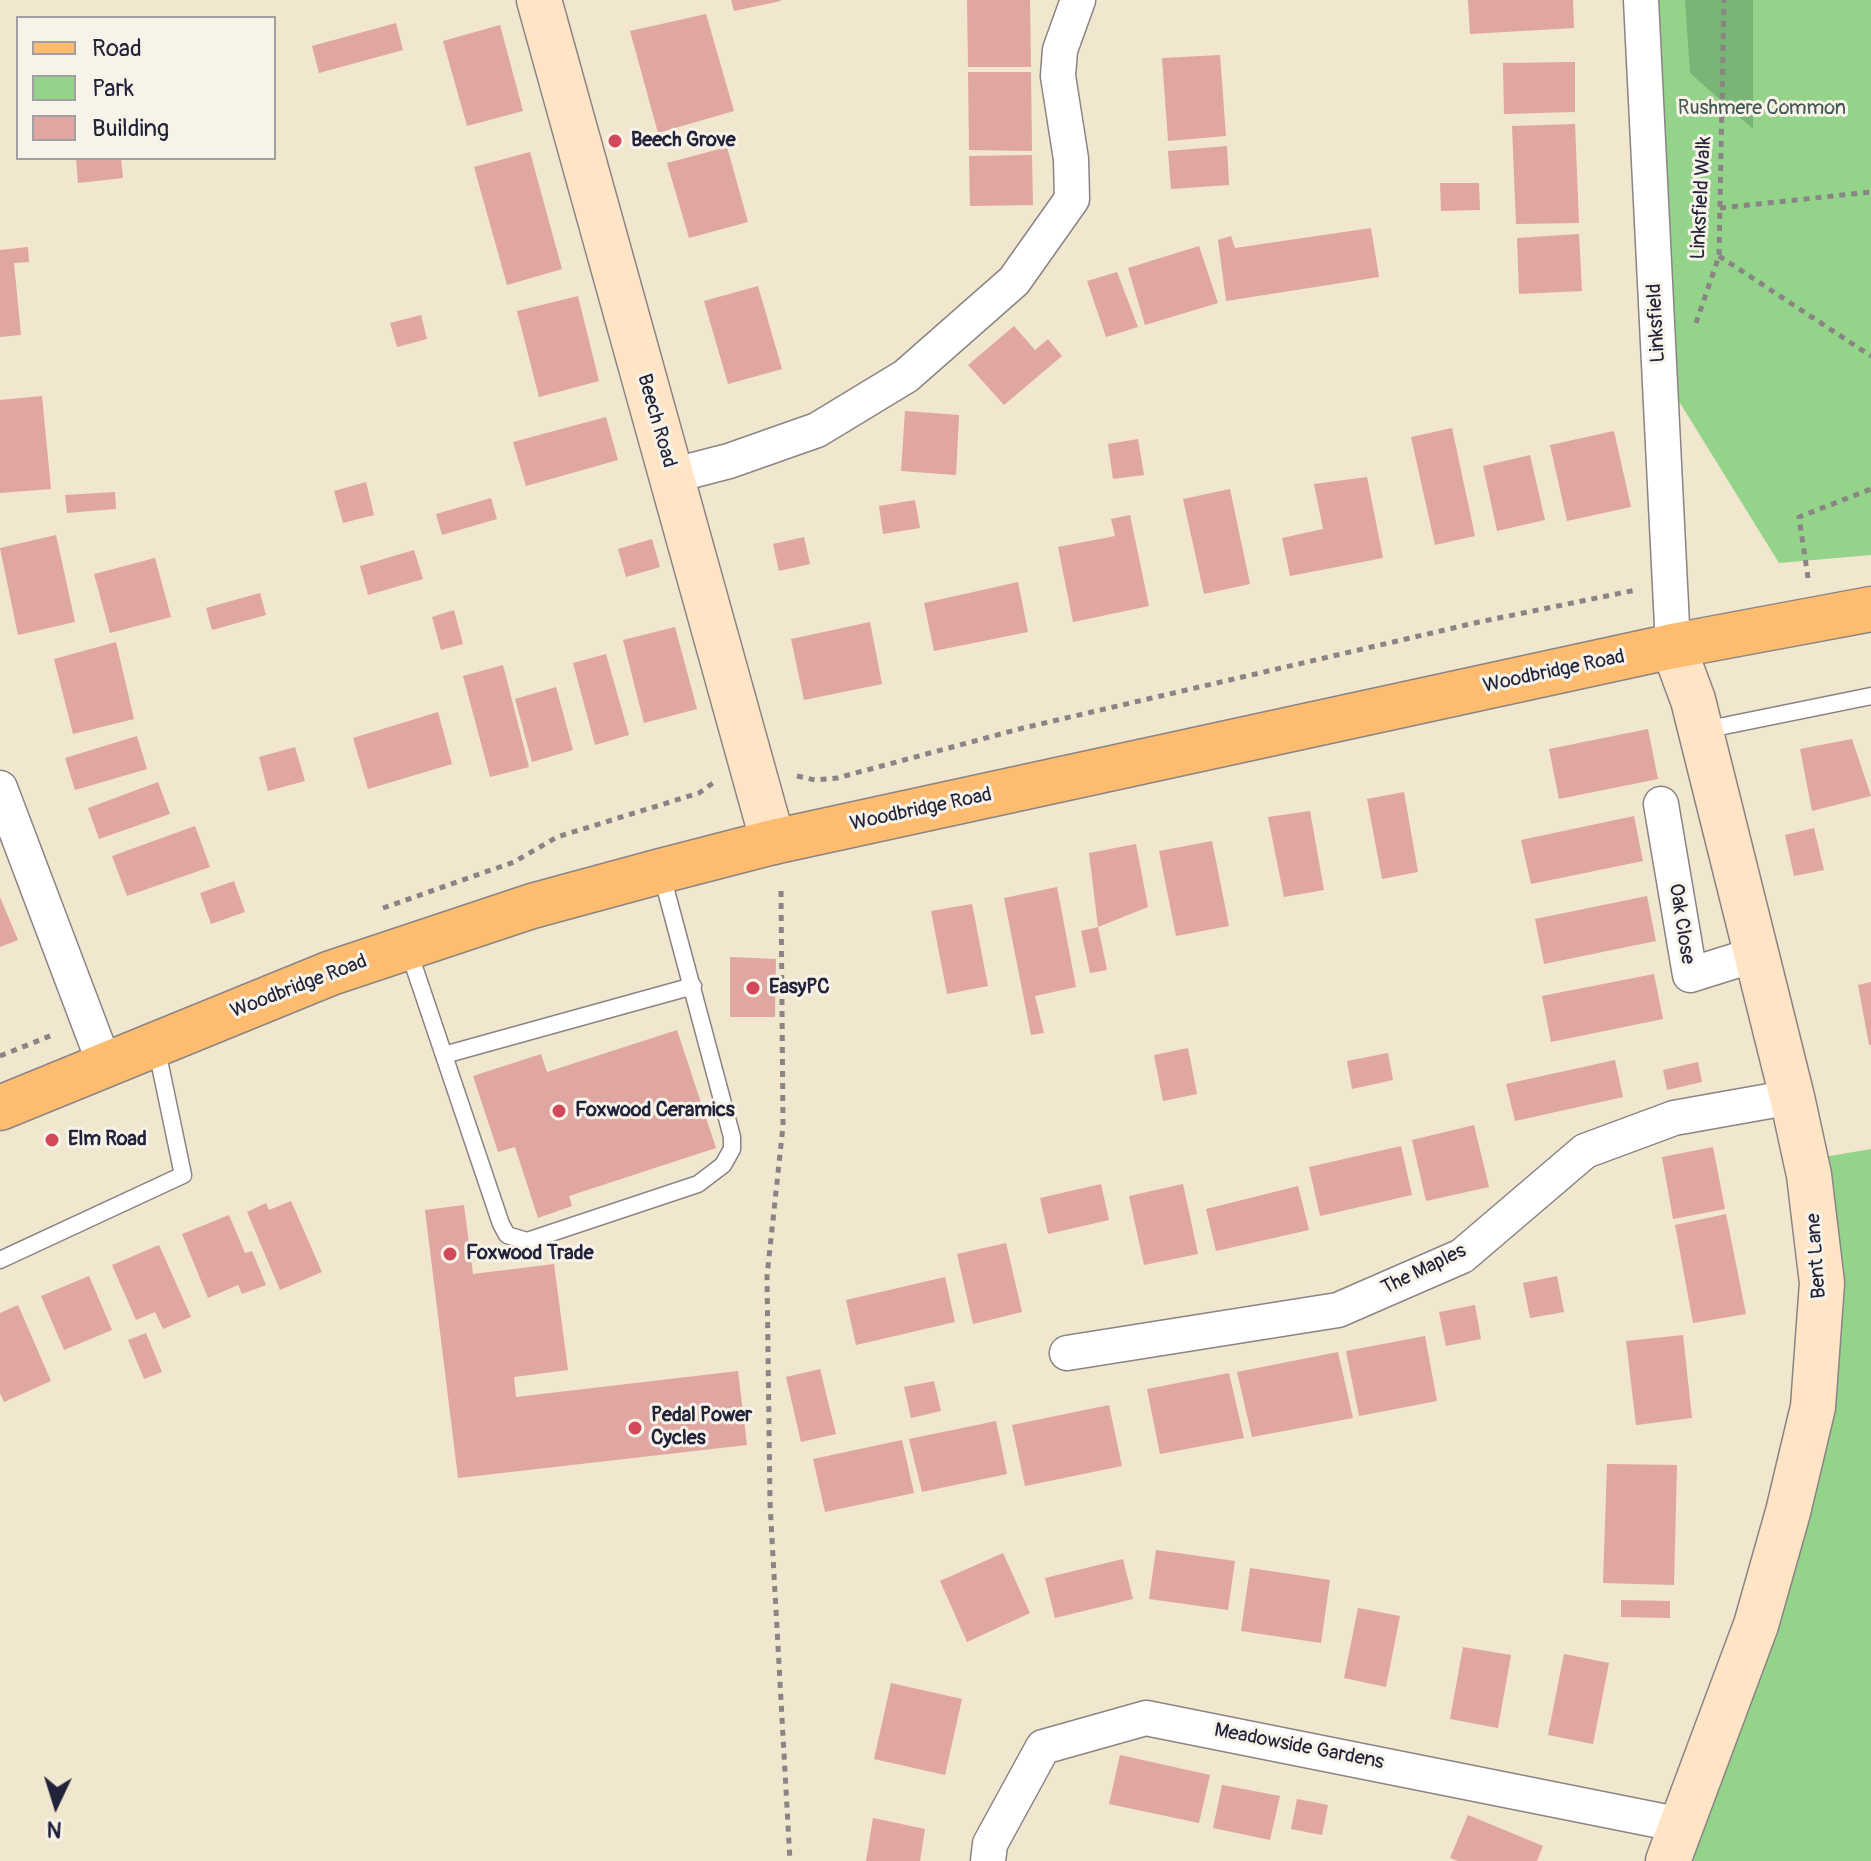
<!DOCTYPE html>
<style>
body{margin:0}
#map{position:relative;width:1871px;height:1861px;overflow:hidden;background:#f1e6ce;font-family:Pangolin,sans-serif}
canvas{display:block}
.legend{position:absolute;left:16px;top:16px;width:260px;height:144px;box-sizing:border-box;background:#f7f3e8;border:2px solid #a29fa3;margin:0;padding:10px 14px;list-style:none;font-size:24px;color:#22223b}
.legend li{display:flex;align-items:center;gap:16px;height:40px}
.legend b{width:40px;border:2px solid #a29fa3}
.north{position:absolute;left:16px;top:1765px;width:80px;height:80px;-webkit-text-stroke:6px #f7f3e8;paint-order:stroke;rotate:184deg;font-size:22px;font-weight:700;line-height:32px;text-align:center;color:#22223b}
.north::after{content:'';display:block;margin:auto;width:28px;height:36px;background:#22223b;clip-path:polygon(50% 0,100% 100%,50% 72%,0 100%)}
</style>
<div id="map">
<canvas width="1871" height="1861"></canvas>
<ul class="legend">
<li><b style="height:10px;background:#febc70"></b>Road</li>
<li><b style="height:22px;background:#94d48a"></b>Park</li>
<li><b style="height:22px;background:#e0a6a2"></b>Building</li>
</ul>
<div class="north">N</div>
</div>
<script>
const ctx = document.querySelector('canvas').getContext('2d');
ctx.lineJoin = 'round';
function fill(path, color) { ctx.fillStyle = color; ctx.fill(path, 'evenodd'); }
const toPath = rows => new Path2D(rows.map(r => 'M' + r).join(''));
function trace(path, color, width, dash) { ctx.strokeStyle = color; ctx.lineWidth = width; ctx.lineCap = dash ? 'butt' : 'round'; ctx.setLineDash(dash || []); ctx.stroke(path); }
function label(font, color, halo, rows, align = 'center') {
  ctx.font = font + ' Pangolin,sans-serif'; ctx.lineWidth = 6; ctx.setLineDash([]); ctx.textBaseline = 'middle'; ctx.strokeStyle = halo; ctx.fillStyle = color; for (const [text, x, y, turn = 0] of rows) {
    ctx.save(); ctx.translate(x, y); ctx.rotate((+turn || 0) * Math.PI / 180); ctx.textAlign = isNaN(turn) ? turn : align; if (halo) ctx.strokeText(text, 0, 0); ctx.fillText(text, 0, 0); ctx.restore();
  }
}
fill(toPath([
 [1646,0,1871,0,1871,555,1779,563,1672,390],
 [1871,1149,1871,1861,1686,1861,1830,1410,1842,1319,1818,1158]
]), '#94d48a');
fill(toPath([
 [1685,0,1753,0,1753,129,1690,73]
]), '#77b676');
fill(toPath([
 [731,0,780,0,781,1,734,11],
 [967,0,1030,0,1031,67,968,67],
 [1468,0,1573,0,1574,28,1470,34],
 [706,14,734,111,658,133,630,31],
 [396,23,403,50,319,73,312,46],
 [500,25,523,111,467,126,443,41],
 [1220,55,1226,136,1168,141,1162,58],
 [1575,62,1575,112,1504,114,1503,63],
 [968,72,1031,72,1032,151,969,150],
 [1575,124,1579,223,1516,224,1512,126],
 [1227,146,1229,185,1171,189,1168,151],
 [727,147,748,222,689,238,667,163],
 [530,152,562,269,507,285,474,167],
 [1032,155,1033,205,970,206,969,156],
 [76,158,121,158,123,178,78,183],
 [1440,183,1479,183,1480,210,1441,211],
 [1371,228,1379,277,1226,301,1218,240,1231,236,1235,248],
 [1579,234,1582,291,1519,294,1517,238],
 [1199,246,1218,303,1145,325,1128,268],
 [28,247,29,262,14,263,21,335,0,337,0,250],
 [1117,272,1138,327,1106,337,1087,281],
 [758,286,782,369,728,384,704,301],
 [578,296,599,381,539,397,517,311],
 [421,315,427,339,397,347,390,323],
 [1014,326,1035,350,1048,339,1062,356,1004,405,968,365],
 [42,396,51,489,0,493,0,400],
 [905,411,959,415,956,475,901,471],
 [606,417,618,460,526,486,513,442],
 [1452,428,1475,536,1435,545,1411,437],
 [1614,431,1631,507,1567,521,1550,445],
 [1138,439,1144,475,1113,479,1108,444],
 [1530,455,1545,520,1497,531,1483,466],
 [1367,477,1383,558,1290,576,1282,538,1323,529,1314,484],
 [366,482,374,515,343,523,334,491],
 [1230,489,1250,584,1204,594,1183,499],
 [115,492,116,509,67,513,65,495],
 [491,498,497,519,442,535,436,514],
 [915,500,920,528,883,534,879,506],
 [1130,515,1149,606,1073,622,1058,547,1115,536,1111,519],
 [56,535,75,622,18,635,0,548],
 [804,537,810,564,779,571,773,544],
 [652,539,660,567,626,577,618,549],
 [414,550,423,579,368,595,360,566],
 [155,558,171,617,110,633,94,574],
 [1018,582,1028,632,934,651,924,603],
 [260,593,266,615,212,630,206,608],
 [454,610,463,644,441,650,432,617],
 [870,622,882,684,804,700,791,639],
 [675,627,697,709,644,723,623,640],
 [116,642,134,719,73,734,54,659],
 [606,654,629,735,595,745,573,663],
 [503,665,529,767,490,777,463,676],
 [556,687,573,750,532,762,515,699],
 [438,712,452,764,368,789,353,738],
 [1648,729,1658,779,1559,799,1549,749],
 [137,736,147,769,75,790,65,758],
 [1852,739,1871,796,1812,811,1800,749],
 [295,747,305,781,268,791,259,757],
 [158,782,170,814,99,839,88,808],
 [1404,792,1418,872,1382,879,1367,799],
 [1310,811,1324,890,1284,897,1268,817],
 [1634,816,1643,861,1531,884,1521,840],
 [195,826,210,867,127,896,112,856],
 [1814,828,1824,870,1794,876,1785,835],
 [1212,841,1229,926,1176,936,1159,851],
 [1136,844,1148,907,1098,927,1089,853],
 [234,881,245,912,211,924,200,893],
 [1057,887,1076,987,1035,996,1044,1033,1031,1035,1004,898],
 [1647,896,1656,941,1544,964,1535,919],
 [0,897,18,940,0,947],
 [972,904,988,986,947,994,931,911],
 [1098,927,1107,970,1090,973,1081,931],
 [730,957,776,959,775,1017,730,1017],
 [1654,974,1663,1019,1551,1042,1542,996],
 [1871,982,1871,1045,1869,1045,1858,985],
 [677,1030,716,1148,569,1196,572,1206,538,1218,515,1147,498,1152,473,1076,541,1054,547,1072],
 [1188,1048,1197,1094,1163,1101,1154,1055],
 [1388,1053,1393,1080,1352,1089,1347,1061],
 [1615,1060,1623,1097,1515,1121,1506,1084],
 [1698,1062,1702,1082,1667,1090,1663,1070],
 [1474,1125,1489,1187,1426,1201,1412,1140],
 [1401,1146,1412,1195,1320,1216,1309,1167],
 [1713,1147,1725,1209,1673,1219,1662,1157],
 [1101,1184,1109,1220,1048,1234,1040,1198],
 [1183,1184,1198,1254,1144,1265,1129,1196],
 [1298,1186,1309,1230,1216,1251,1206,1209],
 [291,1201,322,1272,280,1290,247,1212,266,1203,269,1210],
 [464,1205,473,1274,554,1264,568,1370,514,1377,516,1397,738,1371,747,1445,458,1478,425,1210],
 [1726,1214,1746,1314,1693,1323,1675,1225],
 [229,1215,245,1253,252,1251,266,1285,242,1294,238,1285,208,1298,182,1234],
 [1006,1243,1022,1312,973,1324,957,1254],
 [159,1245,191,1317,163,1329,155,1312,136,1320,112,1265],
 [89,1276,112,1330,64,1350,41,1296],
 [1557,1276,1564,1312,1530,1318,1523,1283],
 [945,1277,955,1322,856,1345,846,1300],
 [18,1305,51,1381,4,1402,0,1393,0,1313],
 [1475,1305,1481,1339,1446,1346,1439,1312],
 [146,1333,162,1372,144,1379,128,1340],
 [1683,1335,1692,1418,1636,1425,1626,1341],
 [1425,1336,1437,1401,1359,1416,1346,1351],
 [1338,1352,1353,1418,1252,1437,1237,1372],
 [820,1369,836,1434,801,1442,786,1377],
 [1229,1373,1244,1438,1160,1454,1147,1389],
 [934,1381,941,1411,911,1418,904,1387],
 [1109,1405,1122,1466,1025,1486,1012,1425],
 [996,1421,1007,1474,922,1492,909,1439],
 [902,1440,914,1493,825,1512,813,1459],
 [1607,1464,1677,1465,1674,1585,1603,1583],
 [1156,1550,1235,1561,1228,1610,1149,1599],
 [1003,1553,1030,1613,967,1642,940,1581],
 [1123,1559,1133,1599,1055,1618,1045,1578],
 [1250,1568,1330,1580,1321,1643,1241,1631],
 [1621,1600,1670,1601,1670,1618,1621,1617],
 [1358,1608,1400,1616,1386,1687,1344,1678],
 [1463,1647,1511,1655,1498,1728,1450,1719],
 [1564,1654,1609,1663,1593,1744,1548,1735],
 [891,1683,962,1699,945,1775,874,1759],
 [1120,1755,1210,1775,1199,1823,1109,1804],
 [1222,1785,1280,1796,1270,1840,1213,1828],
 [1297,1799,1328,1805,1322,1835,1291,1829],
 [1468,1815,1543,1846,1537,1861,1458,1861,1450,1858],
 [873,1818,925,1829,920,1861,866,1861]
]), '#e0a6a2');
const lane = toPath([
 [1704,730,1871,696],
 [408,949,501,1224,507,1235,527,1241,698,1184,723,1165,732,1149,732,1137,661,872],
 [444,1055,693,986],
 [0,1260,183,1175,156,1046]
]);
const street = toPath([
 [1641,0,1673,646],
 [671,476,729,461,817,430,906,376,1014,281,1072,199,1071,159,1058,76,1060,50,1078,0],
 [0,788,104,1063],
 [1661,804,1690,975,1757,954],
 [1067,1353,1338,1310,1462,1256,1585,1151,1674,1118,1792,1097],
 [988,1861,990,1844,1043,1747,1146,1718,1681,1825]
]);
const secondary = toPath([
 [539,0,773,842],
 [1668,1861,1756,1625,1788,1512,1813,1407,1822,1283,1809,1175,1792,1097,1693,700,1673,646]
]);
const primary = toPath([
 [0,1108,331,973,532,906,661,871,773,842,1673,646,1871,609]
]);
trace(lane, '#8a8484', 19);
trace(street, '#8a8484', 37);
trace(secondary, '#8a8484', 47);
trace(primary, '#8a8484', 47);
trace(toPath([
 [1720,208,1871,192],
 [1719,256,1871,356],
 [1696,323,1719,256,1724,0],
 [1808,578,1799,517,1871,489],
 [797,776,815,780,837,778,1023,728,1479,622,1636,590],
 [781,891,783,1126,767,1276,770,1503,790,1861],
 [383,908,514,862,557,837,699,793,713,783],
 [0,1056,55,1034]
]), '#8a8484', 5, [6, 6]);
trace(lane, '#fff', 16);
trace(street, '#fff', 34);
trace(secondary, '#ffe4c6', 44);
trace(primary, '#febc70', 44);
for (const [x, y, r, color] of [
 [615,141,8,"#d1495b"],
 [753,988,8,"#d1495b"],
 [559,1111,8,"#d1495b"],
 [52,1140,8,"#d1495b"],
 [450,1254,8,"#d1495b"],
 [635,1428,8,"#d1495b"]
]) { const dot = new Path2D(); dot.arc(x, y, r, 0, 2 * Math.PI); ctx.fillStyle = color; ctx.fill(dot); trace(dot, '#f7f3e8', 3); }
label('20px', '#445753', '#f7f3e8', [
 ["Rushmere Common",1762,109]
]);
label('bold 20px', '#22223b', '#f7f3e8', [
 ["Beech Grove",631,141],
 ["EasyPC",769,988],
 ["Foxwood Ceramics",575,1111],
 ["Elm Road",68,1140],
 ["Foxwood Trade",466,1254],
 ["Pedal Power",651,1416],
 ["Cycles",651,1439]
], 'left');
label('20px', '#22223b', '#f7f3e8', [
 ["Linksfield Walk",1702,198,-87],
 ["Linksfield",1657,323,-93],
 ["Beech Road",656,421,74],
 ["Woodbridge Road",1554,672,-12],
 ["Woodbridge Road",921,810,-12],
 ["Oak Close",1681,924,81],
 ["Woodbridge Road",299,987,-21],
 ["Bent Lane",1817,1256,-94],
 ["The Maples",1424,1270,-26],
 ["Meadowside Gardens",1299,1747,11]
]);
</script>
